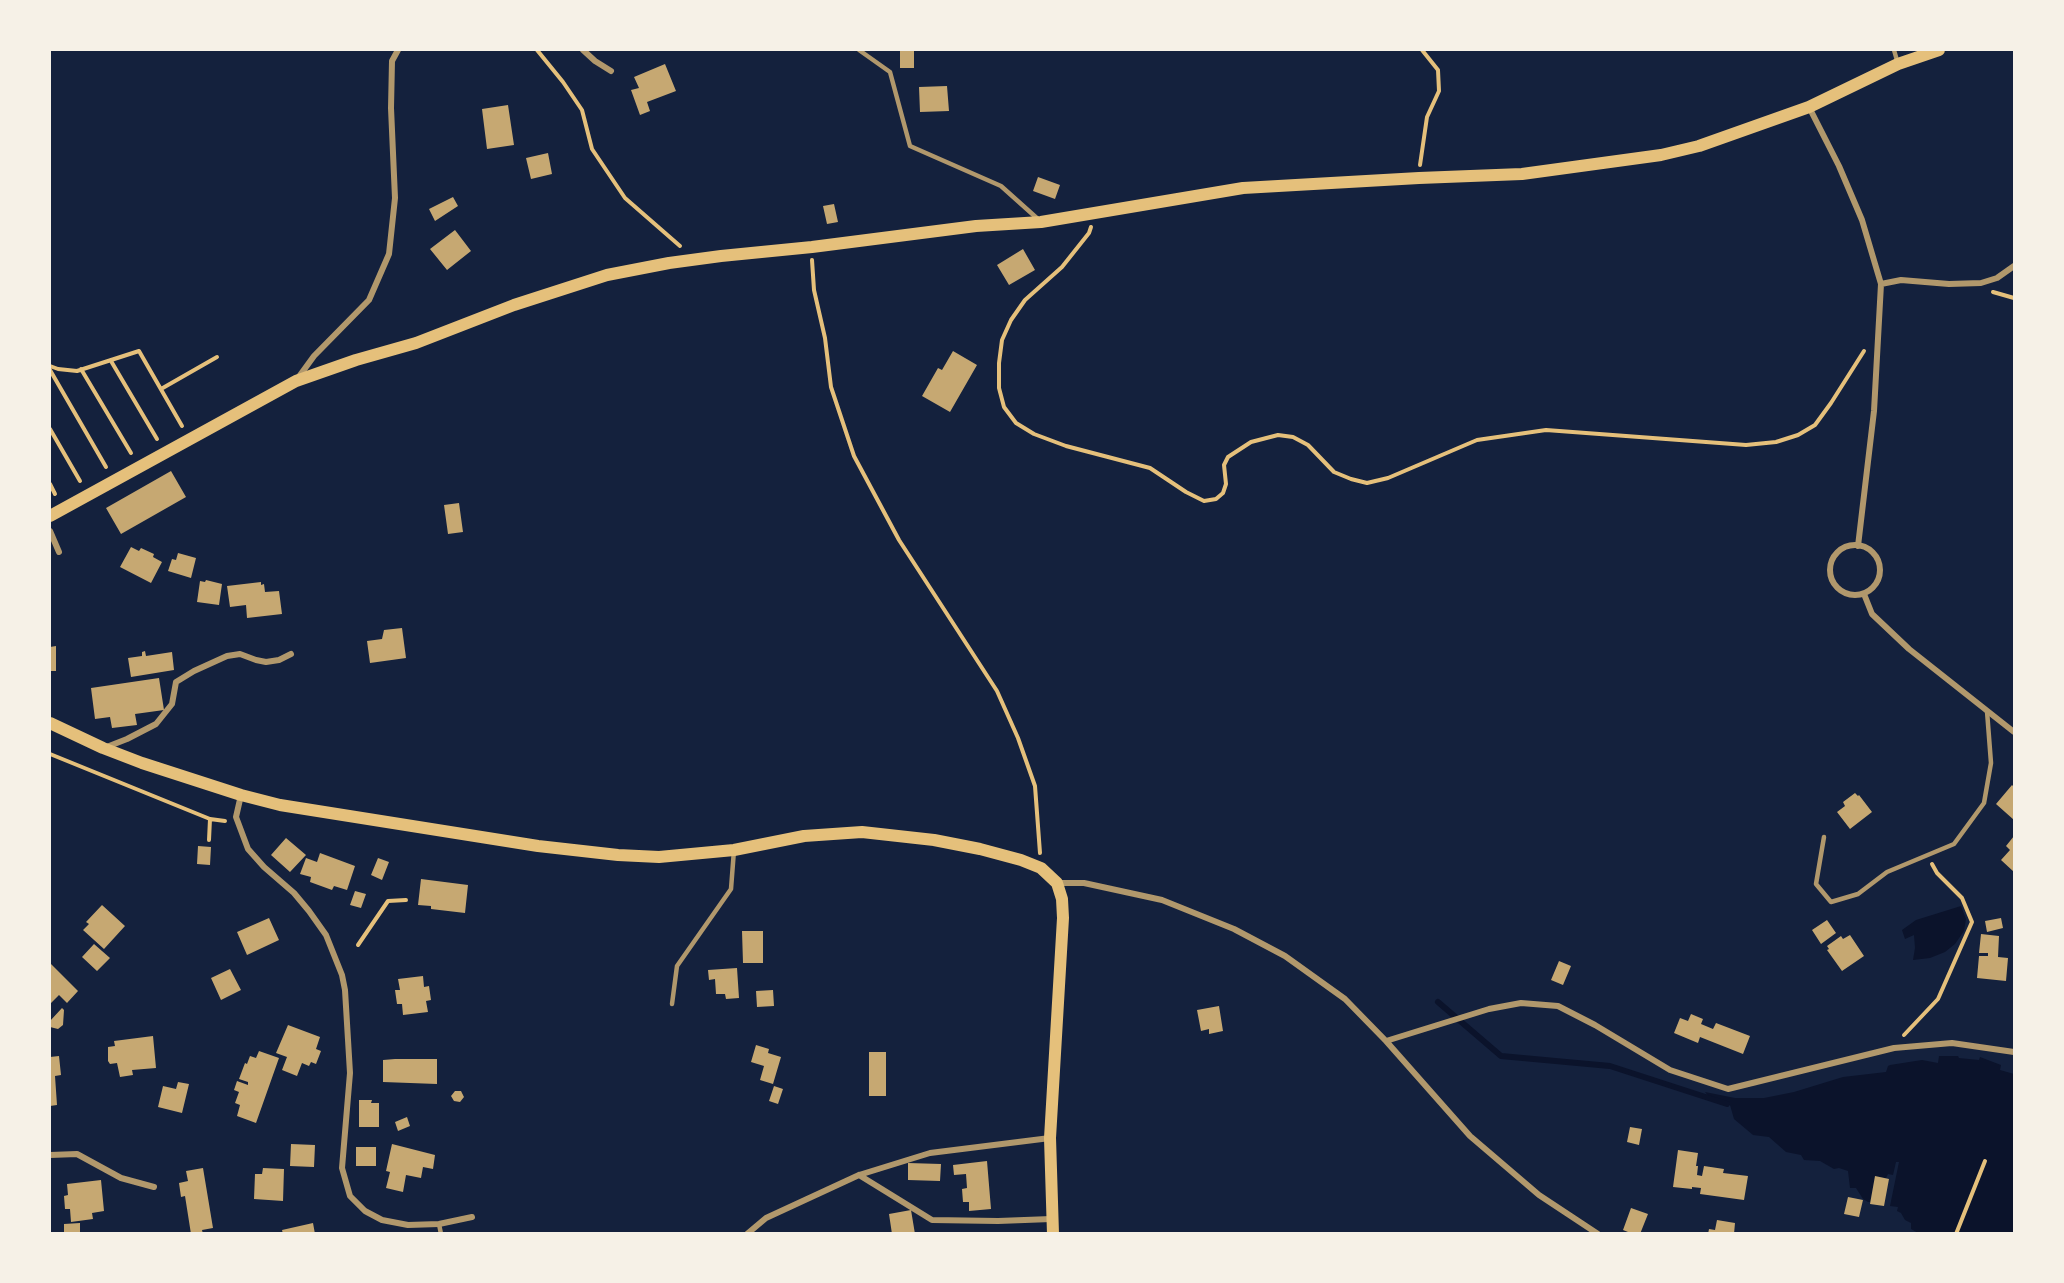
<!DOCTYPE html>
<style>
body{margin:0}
#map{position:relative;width:2064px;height:1283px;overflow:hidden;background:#14213d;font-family:Montserrat,sans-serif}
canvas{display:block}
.frame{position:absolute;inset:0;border:51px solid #f6f1e7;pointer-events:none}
</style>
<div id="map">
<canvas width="2064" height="1283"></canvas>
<div class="frame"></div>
</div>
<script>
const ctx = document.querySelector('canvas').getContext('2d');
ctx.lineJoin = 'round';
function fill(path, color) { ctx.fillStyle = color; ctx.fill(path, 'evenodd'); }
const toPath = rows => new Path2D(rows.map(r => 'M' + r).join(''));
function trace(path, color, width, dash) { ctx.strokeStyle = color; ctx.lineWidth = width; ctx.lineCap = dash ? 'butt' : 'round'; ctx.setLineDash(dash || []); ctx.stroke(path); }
fill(toPath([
 [1961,906,1966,919,1964,931,1955,944,1945,952,1930,958,1913,960,1915,948,1914,935,1905,939,1902,930,1916,920],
 [1939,1056,1958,1056,1959,1058,1979,1060,1980,1057,2001,1065,2000,1070,2014,1074,2014,1233,1918,1233,1911,1229,1911,1223,1905,1220,1901,1213,1897,1211,1898,1207,1890,1206,1899,1162,1896,1162,1893,1175,1888,1174,1886,1178,1875,1177,1870,1202,1868,1202,1863,1199,1856,1188,1850,1188,1848,1171,1839,1168,1834,1169,1820,1161,1804,1160,1801,1155,1786,1152,1769,1137,1753,1135,1734,1119,1730,1105,1709,1097,1705,1092,1735,1098,1764,1098,1794,1092,1843,1077,1886,1072,1888,1066,1890,1065,1922,1060,1938,1063]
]), '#0b132b');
trace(toPath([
 [1438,1002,1501,1056,1610,1066,1727,1104]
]), '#0b132b', 6);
fill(toPath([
 [900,50,914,50,914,68,900,68],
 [665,64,676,91,647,102,650,111,640,115,631,90,639,88,634,77],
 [947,86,949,111,920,112,919,87],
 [508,105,514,145,487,149,482,109],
 [548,153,552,174,531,179,526,158],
 [1038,177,1060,185,1055,199,1033,191],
 [453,197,458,206,435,221,429,209],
 [834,204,838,222,827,224,823,206],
 [455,230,471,251,447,270,430,249],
 [1023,249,1035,270,1009,285,997,265],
 [953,351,977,365,950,412,922,396,938,368,942,370],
 [171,471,186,497,121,534,106,508],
 [459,503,463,532,448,534,444,505],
 [131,547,139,551,141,548,154,554,153,557,162,562,151,583,120,567],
 [178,553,196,558,191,578,168,571,172,559,176,560],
 [206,580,222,584,219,605,197,602,200,581,205,582],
 [261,582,261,585,264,584,265,592,279,591,282,614,247,618,246,605,230,607,227,586],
 [402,628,406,658,370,663,367,641,382,639,384,630],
 [56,646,56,671,50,671,50,647],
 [145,651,146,656,172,652,174,670,131,677,128,658,142,656,142,652],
 [159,678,164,710,135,714,137,725,112,728,110,717,95,719,91,688],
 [2012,785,2014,787,2014,820,1996,804],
 [1855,793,1858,796,1859,795,1872,812,1850,829,1837,812,1845,806,1843,802],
 [2014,836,2014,872,2001,860,2010,850,2006,846],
 [286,838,306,855,290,872,271,855],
 [198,846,211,847,210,865,197,864],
 [320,853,355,866,347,890,334,886,332,890,310,882,311,877,300,874,306,858,317,862],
 [378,858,389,862,382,880,371,875],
 [421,879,468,885,465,913,431,909,431,906,418,905],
 [355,891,366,894,361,908,350,905],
 [102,905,125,926,104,949,83,930,89,924,86,922],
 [269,918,279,940,247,955,237,932],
 [2001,918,2003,928,1987,932,1985,921],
 [1827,920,1836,933,1821,944,1812,930],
 [742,931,763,931,763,963,743,963],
 [1981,934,1999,936,1998,957,2008,958,2006,981,1977,978,1979,956,1988,956,1988,953,1979,953],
 [1850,935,1864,956,1842,971,1827,950,1829,949,1827,946,1841,936,1843,939],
 [94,944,110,958,97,971,82,957],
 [1559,961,1571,966,1563,985,1551,980],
 [50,963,78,991,67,1003,59,995,50,1004],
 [737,968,739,998,726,999,725,994,716,994,715,979,709,980,708,970],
 [230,969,241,990,221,1000,211,978],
 [423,976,424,987,429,986,431,1000,426,1001,428,1012,403,1015,402,1004,397,1004,395,990,400,990,398,979],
 [773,990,774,1006,757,1007,756,991],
 [1219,1006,1223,1031,1209,1034,1209,1029,1201,1031,1197,1010],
 [62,1008,64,1010,63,1025,58,1029,50,1027,50,1021],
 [1691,1014,1703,1019,1701,1024,1713,1029,1716,1023,1750,1036,1743,1054,1700,1037,1698,1043,1674,1033,1680,1018,1688,1021],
 [288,1025,320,1037,316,1049,321,1051,316,1064,311,1062,309,1066,302,1063,297,1076,282,1070,287,1057,276,1053],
 [153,1036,156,1068,132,1070,133,1075,120,1077,117,1063,110,1064,108,1061,108,1047,115,1046,114,1041],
 [756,1045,769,1049,768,1053,781,1057,773,1084,760,1080,764,1066,751,1062],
 [259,1051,279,1058,256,1123,237,1116,240,1105,235,1103,239,1092,234,1090,237,1081,248,1085,248,1082,239,1079,245,1063,247,1064,250,1056,256,1058],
 [869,1052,886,1052,886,1096,869,1096],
 [59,1056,61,1075,55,1076,57,1105,50,1106,50,1057],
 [395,1059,437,1059,437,1084,383,1082,383,1060],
 [178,1082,189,1084,182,1113,158,1107,163,1086,176,1089],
 [774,1086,783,1089,778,1104,769,1101],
 [455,1091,461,1091,464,1097,460,1102,454,1101,451,1096],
 [359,1100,372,1100,371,1103,379,1103,379,1127,359,1127],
 [407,1117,410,1126,398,1131,395,1122],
 [1630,1127,1642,1129,1639,1145,1627,1142],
 [291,1144,315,1145,314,1167,290,1166],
 [392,1144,435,1155,433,1169,423,1167,421,1178,406,1175,403,1192,386,1188,390,1172,386,1171],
 [356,1147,376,1147,376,1166,356,1166],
 [1678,1150,1698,1153,1696,1166,1698,1166,1697,1175,1702,1176,1704,1166,1724,1169,1723,1173,1748,1176,1744,1200,1700,1194,1701,1188,1692,1187,1692,1189,1673,1187],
 [987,1161,991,1209,969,1211,969,1202,963,1202,962,1189,967,1188,966,1174,954,1175,953,1165],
 [908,1163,941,1164,940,1181,908,1180],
 [203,1168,213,1228,202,1230,203,1234,191,1234,185,1196,181,1197,179,1183,188,1181,186,1171],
 [263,1168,284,1169,283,1201,254,1199,255,1174,262,1174],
 [1875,1176,1889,1179,1884,1206,1870,1204],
 [101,1180,104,1211,92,1213,93,1219,71,1222,70,1209,65,1209,64,1196,68,1195,67,1184],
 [1848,1197,1863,1200,1859,1217,1844,1214],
 [1631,1208,1648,1214,1640,1234,1633,1234,1623,1230],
 [911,1210,915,1234,892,1234,889,1214],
 [1717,1220,1735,1223,1734,1234,1708,1234,1709,1229,1715,1230],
 [80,1223,80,1234,64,1234,64,1224],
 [313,1223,315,1234,283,1234,282,1230]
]), '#c6a872');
trace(toPath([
 [537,50,563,82,582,110,592,149,625,198,680,246],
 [1420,165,1427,117,1439,91,1438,70,1422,50],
 [1091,227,1089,233,1062,267,1025,300,1011,320,1002,340,999,363,999,388,1004,407,1016,423,1034,434,1066,446,1150,468,1186,492,1204,501,1216,499,1223,493,1226,484,1224,465,1228,457,1251,442,1278,435,1293,437,1308,445,1334,472,1351,479,1367,483,1388,478,1477,440,1546,430,1746,445,1776,442,1798,435,1815,425,1831,403,1864,351],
 [812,260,814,290,825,338,831,387,854,456,899,540,997,691,1018,738,1035,786,1040,853],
 [1993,292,2014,298],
 [111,361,157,439],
 [50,366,58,369,77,371,139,351,182,426],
 [81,369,131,453],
 [50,370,106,467],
 [161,389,217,357],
 [50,429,80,481],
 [50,484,55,494],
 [50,754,210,819,225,821],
 [209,840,210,819],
 [358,945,388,901,406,900],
 [1904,1035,1938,999,1972,922,1962,898,1937,873,1932,864],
 [1956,1234,1985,1161]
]), '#e5c07b', 4);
trace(toPath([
 [859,50,890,72,910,146,1001,186,1039,220],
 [1894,50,1898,64],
 [1824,837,1816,884,1831,902,1858,894,1887,872,1954,844,1984,803,1991,763,1987,711],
 [672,1004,677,966,731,889,734,850],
 [439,1224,441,1234]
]), '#b1986c', 4.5);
trace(toPath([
 [583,50,595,61,611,71],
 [1809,107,1839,166,1862,220,1881,284,1874,411,1858,546],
 [1881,284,1901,280,1949,284,1981,283,1997,278,2014,266],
 [298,378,314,356,369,300,389,254,395,198,391,108,392,61,398,50],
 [50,531,59,552],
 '1830 570a25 25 0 1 1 50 0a25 25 0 1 1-50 0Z',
 [1864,594,1872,614,1909,649,2014,732],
 [104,748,127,739,156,724,172,704,176,682,194,671,227,656,240,654,256,660,266,662,279,660,291,654],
 [241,795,236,817,248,849,264,867,294,893,309,911,326,935,342,975,345,990,350,1073,342,1168,350,1196,365,1211,382,1220,408,1225,439,1224,472,1217],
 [1057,883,1084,883,1162,900,1234,929,1285,956,1345,999,1386,1041,1489,1009,1521,1003,1558,1006,1595,1025,1670,1070,1728,1089,1894,1048,1952,1043,2014,1052],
 [1386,1041,1470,1136,1539,1195,1598,1234],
 [50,1155,77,1154,121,1178,154,1187],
 [859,1175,932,1220,998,1221,1051,1219],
 [747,1234,766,1218,859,1175,930,1153,1050,1138]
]), '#b1986c', 6);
trace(toPath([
 [50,516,296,381,356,360,416,343,514,305,607,275,669,263,721,256,812,247,976,226,1041,222,1243,188,1419,178,1522,174,1661,155,1699,146,1809,107,1898,64,1939,50],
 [50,723,103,748,142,763,241,795,280,805,538,846,618,855,659,857,734,850,804,836,862,832,934,840,980,849,1021,860,1041,868,1057,883,1062,899,1063,918,1050,1138,1053,1234]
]), '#e5c07b', 12);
</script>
